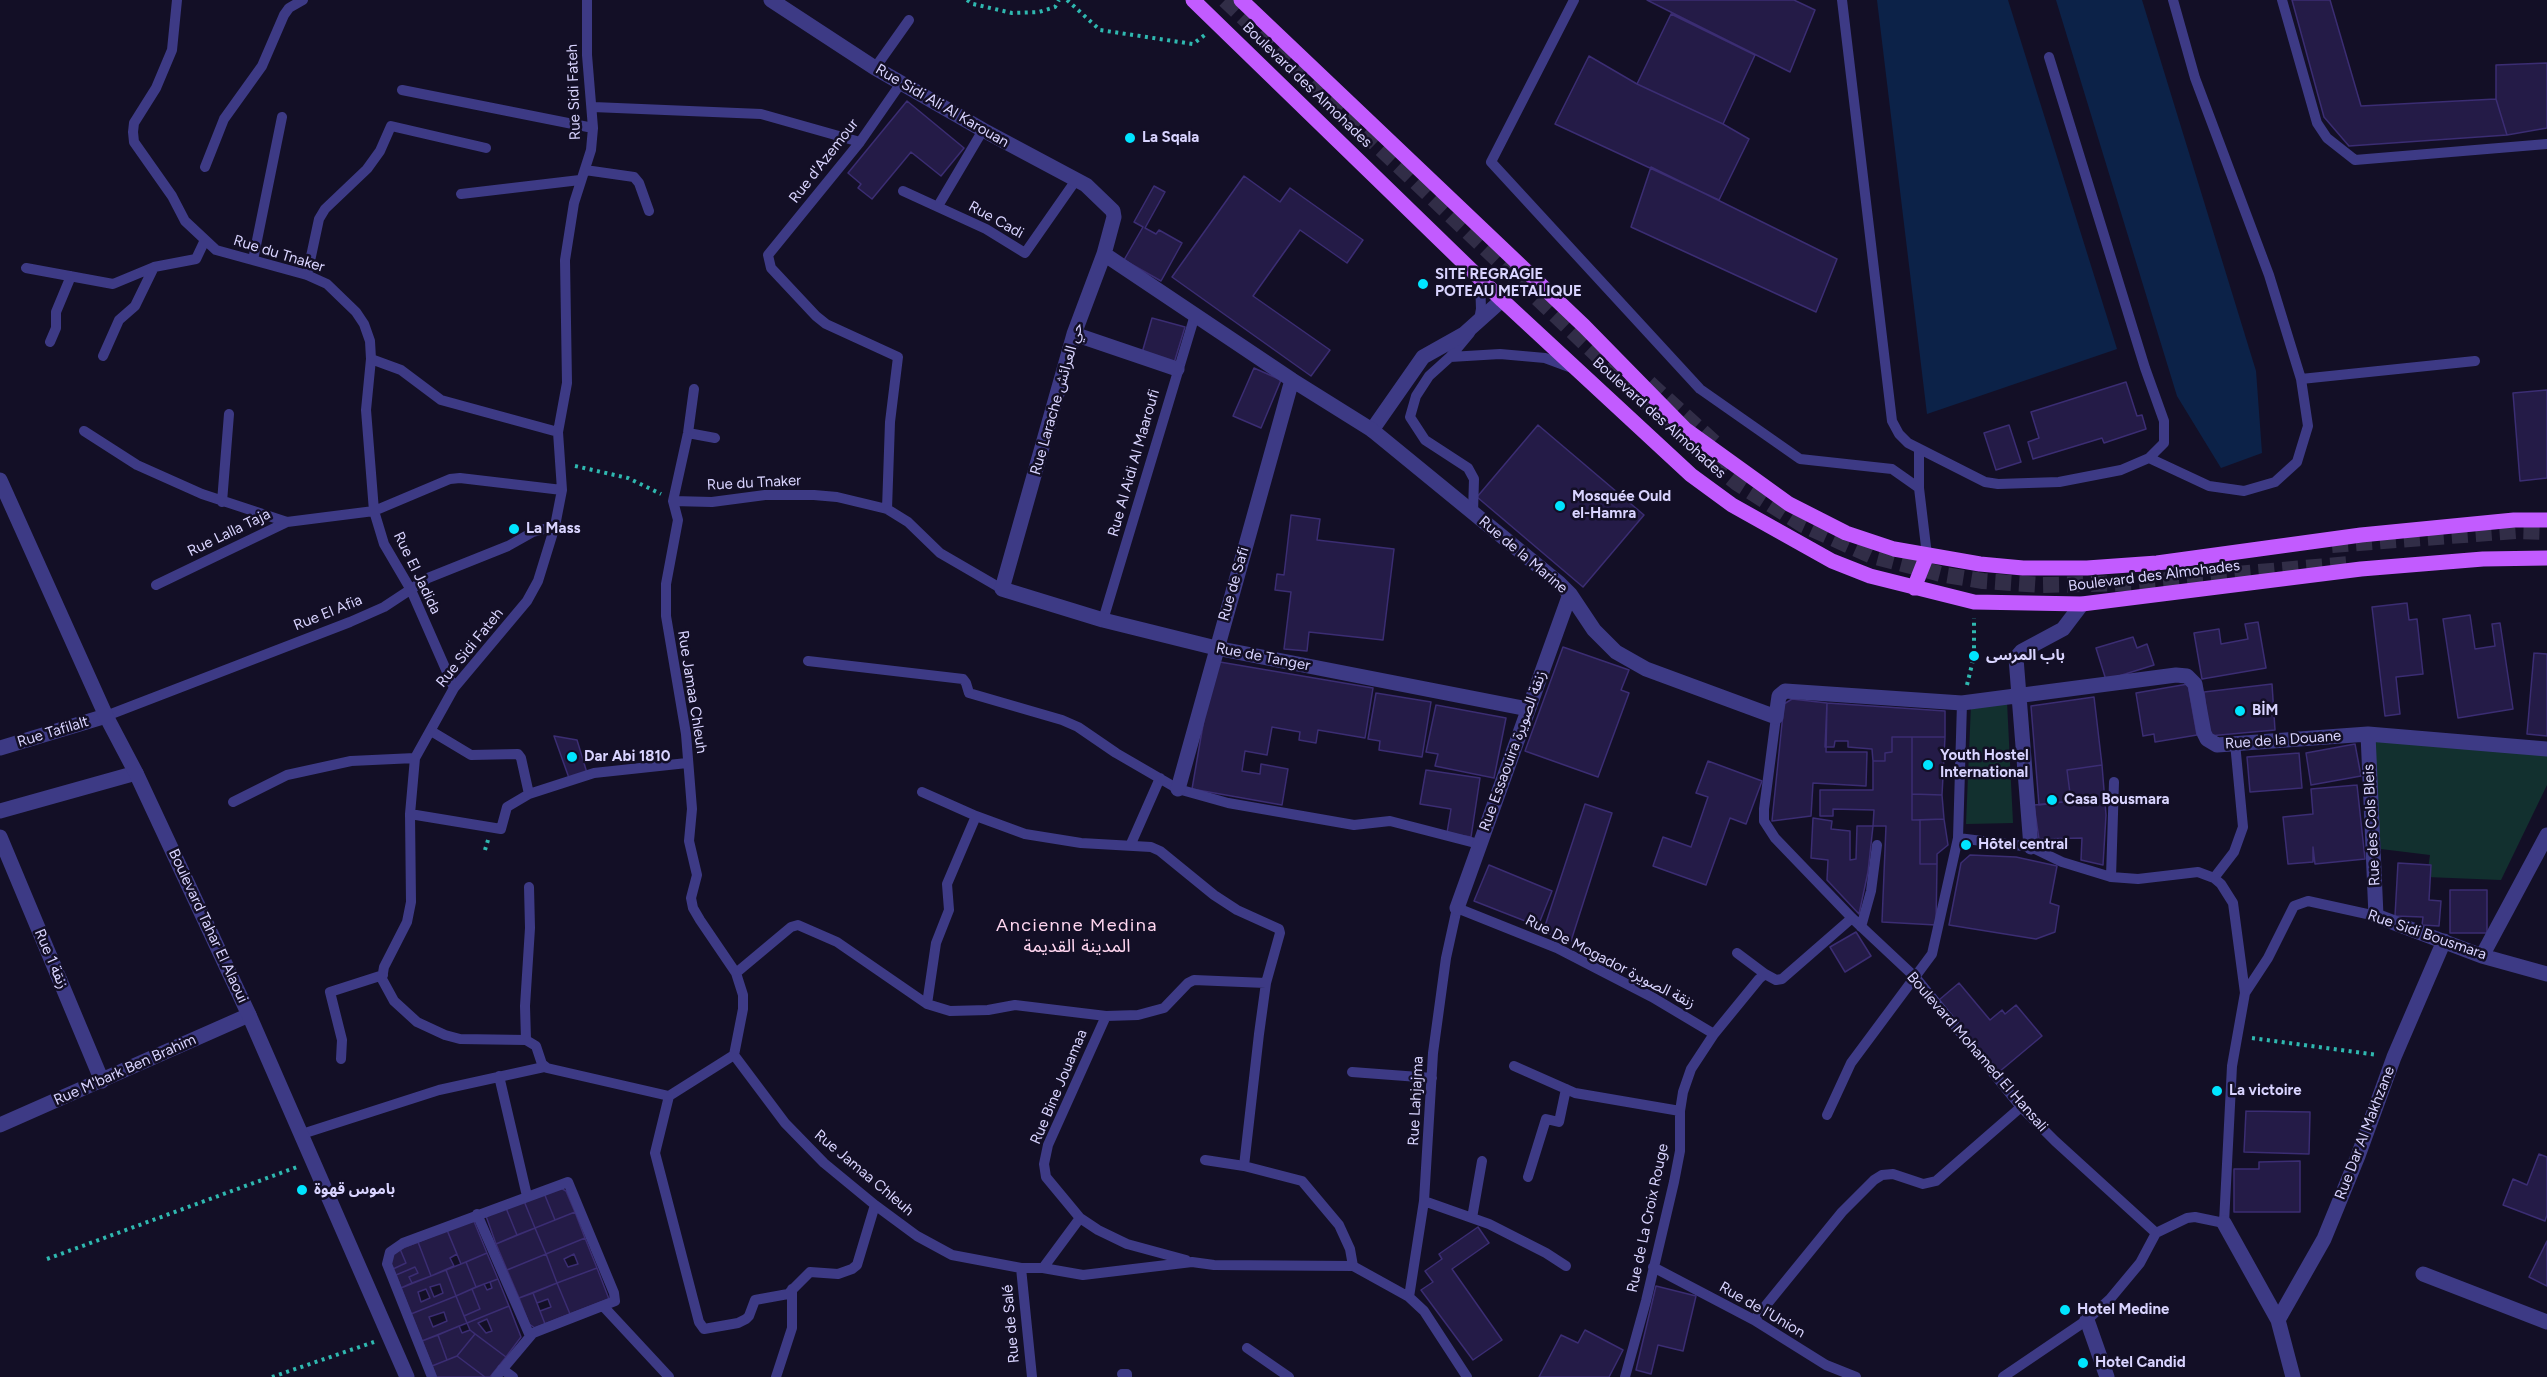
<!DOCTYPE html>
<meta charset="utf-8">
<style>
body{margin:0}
canvas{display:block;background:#130f26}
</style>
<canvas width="2547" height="1377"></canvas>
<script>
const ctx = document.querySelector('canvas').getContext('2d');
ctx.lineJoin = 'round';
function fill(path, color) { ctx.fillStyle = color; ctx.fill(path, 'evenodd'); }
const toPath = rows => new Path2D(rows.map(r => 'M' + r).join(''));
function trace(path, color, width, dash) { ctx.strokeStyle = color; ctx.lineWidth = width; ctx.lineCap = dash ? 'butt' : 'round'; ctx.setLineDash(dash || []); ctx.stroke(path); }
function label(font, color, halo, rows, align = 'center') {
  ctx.font = font + ' Figtree,"Noto Sans Arabic",sans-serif'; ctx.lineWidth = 5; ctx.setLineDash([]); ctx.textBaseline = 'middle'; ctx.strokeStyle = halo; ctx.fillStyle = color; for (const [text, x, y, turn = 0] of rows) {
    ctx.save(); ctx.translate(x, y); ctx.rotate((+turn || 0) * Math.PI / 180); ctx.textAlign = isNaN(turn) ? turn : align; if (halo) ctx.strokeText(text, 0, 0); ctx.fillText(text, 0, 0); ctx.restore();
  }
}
fill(toPath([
 [2007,702,2013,823,1966,824,1971,705],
 [2368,734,2547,753,2547,785,2501,880,2427,877,2430,855,2381,849]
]), '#12302f');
fill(toPath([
 [1877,0,2008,0,2117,349,1927,414],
 [2056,0,2142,0,2256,371,2262,453,2221,468,2177,396]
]), '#0c2248');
const building = toPath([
 [1647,0,1794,0,1815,10,1790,72,1647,0],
 [2292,0,2330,0,2361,106,2496,99,2507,135,2349,146,2324,117,2292,0],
 [1671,14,1755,55,1723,124,1637,84,1671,14],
 [1589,56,1637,84,1723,124,1749,139,1719,200,1555,124,1589,56],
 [2547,63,2547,128,2507,135,2496,99,2496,65,2547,63],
 [907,101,964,148,941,176,911,152,872,199,858,188,861,184,848,173,907,101],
 [1651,167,1837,259,1816,312,1631,227,1651,167],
 [1244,176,1280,202,1290,188,1363,240,1347,263,1300,230,1253,296,1330,350,1311,376,1172,277,1244,176],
 [1154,186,1165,192,1145,228,1156,234,1159,230,1182,243,1161,281,1124,260,1143,227,1134,222,1154,186],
 [1152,318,1185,327,1174,363,1142,353,1152,318],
 [1254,368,1281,380,1261,428,1233,416,1254,368],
 [2126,382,2137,416,2142,415,2146,429,2104,443,2102,438,2033,459,2028,442,2039,438,2031,412,2126,382],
 [2547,390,2547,478,2520,481,2513,393,2547,390],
 [1538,425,1644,515,1583,587,1477,497,1538,425],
 [2009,425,2021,462,1996,470,1984,433,2009,425],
 [1291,515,1320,519,1317,540,1394,549,1383,640,1309,632,1307,651,1284,649,1291,592,1275,590,1277,574,1284,575,1291,515],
 [2407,603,2409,620,2417,619,2423,674,2396,677,2400,714,2385,716,2372,607,2407,603],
 [2470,615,2475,649,2495,646,2492,624,2500,623,2513,709,2458,718,2443,619,2470,615],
 [2258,622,2266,668,2202,679,2194,633,2219,629,2221,644,2248,639,2245,624,2258,622],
 [2133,637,2137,648,2147,644,2154,665,2106,680,2096,648,2133,637],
 [1563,647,1629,670,1621,690,1629,693,1598,777,1525,751,1563,647],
 [2534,653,2547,654,2547,736,2527,734,2534,653],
 [1214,661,1373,688,1365,738,1318,730,1316,743,1299,740,1300,732,1272,727,1267,755,1245,751,1242,771,1260,774,1261,764,1288,769,1282,805,1192,789,1214,661],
 [2188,684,2197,735,2155,742,2154,734,2143,736,2136,693,2188,684],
 [2272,684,2275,730,2209,736,2204,692,2272,684],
 [1376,693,1431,702,1422,757,1379,750,1380,741,1368,739,1376,693],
 [2094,697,2102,765,2067,770,2071,801,2039,805,2031,706,2094,697],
 [1792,699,1827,703,1826,752,1867,752,1866,786,1813,783,1811,816,1772,821,1784,704,1792,699],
 [1827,703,1945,711,1945,737,1892,737,1892,752,1885,753,1885,761,1873,761,1872,749,1848,747,1848,741,1835,741,1834,747,1825,747,1827,703],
 [1436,705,1506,718,1494,778,1435,766,1438,754,1426,752,1436,705],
 [554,736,577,740,587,773,569,778,554,736],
 [1892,737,1912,737,1912,820,1920,820,1920,864,1937,864,1936,925,1882,922,1886,826,1873,826,1874,810,1833,809,1833,816,1820,816,1820,790,1873,790,1873,761,1885,761,1885,753,1892,752,1892,737],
 [1912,737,1945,737,1942,795,1912,794,1912,737],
 [2355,744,2361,776,2311,785,2306,753,2355,744],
 [2299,753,2302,788,2250,792,2247,757,2299,753],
 [1708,761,1762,781,1746,824,1730,818,1706,885,1653,866,1663,837,1691,847,1708,797,1696,793,1708,761],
 [2102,765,2106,815,2103,865,2081,860,2082,838,2039,839,2034,805,2071,801,2067,770,2102,765],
 [1426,770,1480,778,1471,837,1447,833,1451,809,1420,804,1426,770],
 [2357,785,2365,859,2315,864,2313,847,2313,862,2288,864,2283,817,2313,814,2311,789,2357,785],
 [1912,794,1942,795,1944,819,1912,820,1912,794],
 [1585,804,1612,813,1571,941,1543,932,1585,804],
 [1813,818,1832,821,1831,829,1850,831,1850,860,1856,859,1857,826,1873,826,1868,872,1859,914,1827,880,1828,860,1811,858,1813,818],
 [1944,819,1948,845,1937,854,1937,864,1920,864,1920,820,1944,819],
 [1970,855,2016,857,2057,866,2050,903,2059,906,2055,932,2036,939,1949,925,1961,863,1970,855],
 [2398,863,2431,865,2429,900,2441,901,2439,926,2422,925,2423,917,2395,916,2398,863],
 [1489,865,1552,891,1538,926,1474,901,1489,865],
 [2450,890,2487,890,2487,933,2450,933,2450,890],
 [1856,932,1871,956,1845,972,1830,947,1856,932],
 [1959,983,1990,1020,2002,1010,2005,1014,2016,1005,2042,1036,1999,1072,1939,1000,1959,983],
 [2246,1111,2310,1112,2309,1154,2244,1152,2246,1111],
 [2539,1154,2547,1157,2547,1215,2545,1221,2503,1205,2513,1179,2527,1185,2539,1154],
 [2300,1161,2300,1212,2234,1212,2234,1169,2259,1169,2259,1162,2300,1161],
 [559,1187,566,1191,575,1212,555,1220,544,1193,559,1187],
 [544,1193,555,1220,535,1228,524,1201,544,1193],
 [524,1201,535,1228,517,1235,506,1208,524,1201],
 [506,1208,517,1235,496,1244,486,1216,506,1208],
 [575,1212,585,1238,546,1254,535,1228,575,1212],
 [473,1219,487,1253,461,1264,447,1230,473,1219],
 [1478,1227,1489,1243,1452,1269,1502,1340,1473,1360,1421,1290,1433,1282,1425,1271,1442,1259,1439,1254,1478,1227],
 [535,1228,546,1254,507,1270,496,1244,535,1228],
 [447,1230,457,1254,450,1258,454,1266,431,1276,418,1242,447,1230],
 [585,1238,597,1268,557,1283,546,1254,585,1238],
 [574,1254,578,1264,568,1267,564,1259,574,1254],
 [2547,1241,2547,1286,2529,1277,2547,1241],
 [418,1242,431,1276,412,1283,409,1277,418,1273,415,1267,396,1275,393,1269,406,1263,400,1249,418,1242],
 [400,1249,406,1263,393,1269,390,1262,392,1252,400,1249],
 [487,1253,498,1279,476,1287,466,1262,487,1253],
 [546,1254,557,1283,519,1298,507,1270,546,1254],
 [466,1262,476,1287,456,1296,446,1270,466,1262],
 [415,1267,418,1273,409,1277,412,1283,401,1288,396,1275,415,1267],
 [597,1268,609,1299,570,1314,557,1283,597,1268],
 [446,1270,456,1296,411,1314,401,1288,446,1270],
 [440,1284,443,1293,434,1297,430,1287,440,1284],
 [426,1289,430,1298,421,1302,418,1292,426,1289],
 [498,1279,509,1306,467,1323,464,1316,480,1309,472,1289,484,1284,487,1290,492,1288,490,1282,498,1279],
 [557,1283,570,1314,545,1324,540,1311,551,1307,548,1299,537,1303,533,1293,557,1283],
 [1656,1286,1696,1296,1683,1351,1658,1345,1651,1374,1636,1370,1656,1286],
 [472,1289,480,1309,464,1316,456,1296,472,1289],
 [533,1293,545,1324,535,1328,529,1324,519,1298,533,1293],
 [456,1296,467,1323,422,1341,411,1314,456,1296],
 [444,1312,447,1321,433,1327,429,1317,444,1312],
 [509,1306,521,1337,506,1357,470,1330,467,1323,509,1306],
 [487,1319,492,1331,486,1333,478,1323,487,1319],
 [459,1326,462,1333,470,1330,475,1334,457,1356,447,1360,438,1335,459,1326],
 [1585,1330,1623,1350,1609,1377,1539,1377,1561,1335,1578,1343,1585,1330],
 [475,1334,506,1357,490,1377,485,1377,457,1356,475,1334],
 [438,1335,447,1360,432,1366,422,1341,438,1335],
 [457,1356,485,1377,436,1377,432,1366,457,1356]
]);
fill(building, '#241b47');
trace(building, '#3b2d73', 1.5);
trace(toPath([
 [1225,0,1702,455,1737,483,1803,525,1872,556,1945,575,1983,581,2042,585,2133,583,2350,564],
 [1649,383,1718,446],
 [2332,545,2516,531,2547,532]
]), '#312d47', 16, [16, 8]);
trace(toPath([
 [967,0,973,4,1012,13,1039,12,1055,7,1059,0],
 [1067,0,1100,30,1193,44,1206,34],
 [575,466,628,478,661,494],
 [1967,685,1974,656,1974,618],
 [485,850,488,840],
 [2252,1038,2378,1055],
 [47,1259,297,1167],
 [272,1377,374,1342]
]), '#2fb8b0', 4, [3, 4.5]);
trace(toPath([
 [177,0,172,50,156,88,134,123,133,132,134,142,172,196,185,221,216,250,307,275,327,284,356,312,364,324,370,341,371,359,401,370,441,400,558,432],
 [587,0,587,55,593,128,591,150,574,203,565,260,567,383,558,432,562,490,555,526,538,581,527,601,454,688,415,758,410,814,411,902,407,922,384,967,382,979,394,1001,417,1022,445,1035,460,1039,526,1040,536,1046,542,1064,547,1068,669,1096,734,1055],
 [1574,0,1491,162,1700,389,1800,459,1892,469,1919,488,1927,555],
 [1842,0,1892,421,1899,434,1908,443,1985,482,1998,484,2059,482,2121,470,2149,458,2164,443,2164,421,2145,368,2049,57],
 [2282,0,2317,123,2327,138,2355,160,2547,144],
 [875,68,909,20],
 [402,90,593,128],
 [593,107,761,114,860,142],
 [205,167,224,119,262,66,284,15,289,8,303,0],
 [585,170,634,177,639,183,649,211],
 [903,191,986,229,1025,253,1076,180],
 [461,194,580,180],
 [938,206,983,130],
 [253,260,282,117],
 [26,268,113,284,154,267,196,259,205,240],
 [307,275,319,219,325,209,367,169,380,151,391,126,486,148],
 [1479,320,1481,309,1480,279],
 [1470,333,1450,357,1500,354,1545,358,1572,368],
 [50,342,56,328,56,312,71,276],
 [103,356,119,320,135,306,154,267],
 [1450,357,1429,376,1416,396,1410,417,1425,440,1468,468,1474,479,1473,513],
 [371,359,366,410,374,511,384,544,411,590,454,688],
 [2301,379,2475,361],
 [694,389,688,433,673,501,678,520,666,584,666,616,686,734,692,809,689,841,697,875,691,898,693,908,700,920,736,973,743,995,743,1009,734,1055,785,1123,824,1163,875,1205,917,1236,952,1255,1021,1268,1043,1268,1083,1275,1192,1262,1214,1265,1353,1266,1409,1297,1424,1311,1467,1377],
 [84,431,137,465,202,494,287,522],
 [688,433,715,438],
 [1919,449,1919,488],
 [2149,458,2209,486,2244,491,2275,482,2297,462,2308,426,2301,379,2269,275,2195,78,2173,0],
 [673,501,712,502,765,495,814,495,837,497,887,509,908,522,940,553,1002,589],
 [222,502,229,414],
 [887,509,890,422,898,357,826,324,816,316,771,268,768,255,860,142,901,83],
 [156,585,287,522,374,511,450,479,460,478,562,490],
 [1103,620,1195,315],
 [808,661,963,679,966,683,969,693,1062,720,1078,727,1116,753,1178,789,1228,803,1354,825,1390,821,1479,844],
 [106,716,350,622,384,607,428,578,508,546,533,532,555,526],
 [1776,717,1764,809,1764,821,1775,838,1852,918,1916,978,2021,1107,2055,1141,2156,1233],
 [431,731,471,755,518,754,521,758,529,794],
 [2235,743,2243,827,2234,852,2214,878,2221,884,2233,903,2245,993],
 [922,792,976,816,1025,834,1081,843,1151,847,1160,851,1214,895,1237,910,1279,929,1280,933,1266,983,1259,1034,1244,1166],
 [233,802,287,775,351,761,415,758],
 [410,814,501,829,507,807,529,794,594,773,687,763],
 [1958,838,2031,847,2062,862,2111,877,2138,879,2198,872,2214,878],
 [1130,846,1160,778],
 [2111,877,2114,782],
 [1861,927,1871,891,1877,845],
 [1737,953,1765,974],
 [736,973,791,927,798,925,837,942,927,1004,950,1011,988,1010,1015,1005,1106,1016,1138,1015,1164,1008,1188,983,1194,980,1266,983],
 [927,1004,936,943,949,910,947,884,976,816],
 [1106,1016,1048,1145,1044,1164,1046,1177,1080,1218,1098,1230,1127,1244,1186,1260],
 [526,1040,525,1006,530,928,529,887],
 [341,1059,342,1040,330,992,383,975],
 [1514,1066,1575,1093,1680,1111],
 [1352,1072,1432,1078],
 [499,1076,527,1196],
 [669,1096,655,1153,699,1322,704,1329,738,1323,746,1319,749,1316,755,1300,788,1294,810,1272,838,1274,852,1269,857,1265,875,1205],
 [1827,1115,1851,1063,1932,954,1958,838,1962,703],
 [302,1134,439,1090,544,1067],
 [1205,1160,1244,1166,1302,1181,1339,1225,1350,1249,1353,1266],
 [1528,1177,1546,1119,1559,1122,1566,1089],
 [1424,1201,1489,1224,1546,1253,1566,1266],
 [477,1214,530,1336],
 [1472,1218,1482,1161],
 [2156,1233,2187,1218,2195,1217,2224,1223,2232,1066,2245,993,2268,958,2294,906,2308,901,2376,916],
 [1653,1267,1754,1320,1826,1365,1856,1377],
 [1021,1268,1032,1377],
 [1043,1268,1080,1218],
 [1409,1297,1424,1201,1433,1053,1446,958,1457,908,1557,948,1652,997,1714,1034],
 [603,1306,669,1377],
 [1754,1320,1842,1212,1874,1180,1882,1175,1893,1174,1923,1184,1936,1181,2021,1107],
 [1247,1348,1289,1377],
 [502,1369,513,1377],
 [1122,1374,1127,1374,1127,1377],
 [432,1377,387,1264,390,1252,403,1243,568,1182,614,1293,615,1301,533,1333,496,1377],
 [776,1377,792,1328,792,1289],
 [1625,1377,1646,1301,1674,1182,1680,1151,1680,1111,1683,1092,1691,1069,1714,1034,1759,979,1765,974,1776,980,1782,979,1852,918],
 [2003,1377,2087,1320,2110,1299,2140,1263,2156,1233]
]), '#3d3a85', 10);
trace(toPath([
 [1372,430,1423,357,1464,334,1502,300]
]), '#3d3a85', 15);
trace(toPath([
 [771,0,875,68,983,130,1086,185,1113,211,1114,217,1104,254,1074,334,1002,589,1103,620,1216,648,1528,709],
 [1104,254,1292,380,1372,430,1559,583,1570,594,1594,630,1616,652,1646,669,1776,717,1779,696,1785,691,1962,703,2176,675,2187,676,2195,684,2204,733,2207,739,2217,745,2368,734,2547,749],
 [1074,334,1177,369],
 [2368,734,2376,916,2482,956,2547,974],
 [0,748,106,716],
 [1178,789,1292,380],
 [0,811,136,773],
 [0,837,102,1081],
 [2031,847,2016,658,2022,651,2063,629,2082,604],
 [1457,908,1570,594],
 [2482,956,2547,835],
 [0,1125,249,1015],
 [2224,1223,2278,1320,2293,1377],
 [2423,1274,2547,1322],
 [2087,1320,2107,1377],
 [2278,1320,2324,1239,2358,1156,2394,1057,2444,941]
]), '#3d3a85', 15);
trace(toPath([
 [0,480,106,716,136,773,249,1015,407,1377]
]), '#3d3a85', 15);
trace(toPath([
 [1193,0,1502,300,1691,475,1732,505,1832,561,1870,576,1974,602,2082,604,2361,569,2483,559,2547,558],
 [1241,0,1584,326,1685,429,1789,504,1846,533,1894,549,1980,564,2023,568,2087,568,2157,563,2361,535,2514,520,2547,520],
 [1914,588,1927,555]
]), '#c25bff', 15);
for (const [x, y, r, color] of [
 [1130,138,6,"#00e5ff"],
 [1423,284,6,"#00e5ff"],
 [1560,506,6,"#00e5ff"],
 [514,529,6,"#00e5ff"],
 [1974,656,6,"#00e5ff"],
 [2240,711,6,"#00e5ff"],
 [572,757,6,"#00e5ff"],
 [1928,765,6,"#00e5ff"],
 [2052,800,6,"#00e5ff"],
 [1966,845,6,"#00e5ff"],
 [2217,1091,6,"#00e5ff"],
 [302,1190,6,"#00e5ff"],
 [2065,1310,6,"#00e5ff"],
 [2083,1363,6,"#00e5ff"]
]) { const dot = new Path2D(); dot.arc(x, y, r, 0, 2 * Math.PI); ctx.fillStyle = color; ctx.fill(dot); trace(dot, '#130f26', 2); }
label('15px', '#d9d4ff', '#130f26', [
 ["Boulevard des Almohades",1307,85,44],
 ["Rue Sidi Fateh",574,92,-92],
 ["Rue Sidi Ali Al Karouan",942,106,30],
 ["Rue d'Azemour",824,161,-52],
 ["Rue Cadi",996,220,29],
 ["Rue du Tnaker",279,254,17],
 ["Rue Larache حي العرائش",1057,399,-74],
 ["Boulevard des Almohades",1659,418,42],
 ["Rue Al Aidi Al Maaroufi",1134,463,-74],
 ["Rue du Tnaker",754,483,-3],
 ["Rue Lalla Taja",229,533,-26],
 ["Rue de la Marine",1523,555,40],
 ["Rue El Jadida",417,573,64],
 ["Boulevard des Almohades",2154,576,-7],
 ["Rue de Safi",1234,584,-74],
 ["Rue El Afia",328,613,-22],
 ["Rue Sidi Fateh",470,648,-51],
 ["Rue de Tanger",1263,657,11],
 ["Rue Jamaa Chleuh",692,692,81],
 ["Rue Tafilalt",53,732,-17],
 ["Rue de la Douane",2283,740,-4],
 ["Rue Essaouira زنقة الصويرة",1513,751,-70],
 ["Rue des Cols Bleis",2372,825,-93],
 ["Boulevard Tahar El Alaoui",208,926,65],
 ["Rue Sidi Bousmara",2427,935,19],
 ["Rue 1 زنقة",51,959,67],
 ["Rue De Mogador زنقة الصويرة",1610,962,27],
 ["Boulevard Mohamed El Hansali",1977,1052,49],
 ["Rue M'bark Ben Brahim",125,1070,-24],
 ["Rue Bine Jouamaa",1059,1087,-67],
 ["Rue Lahjajma",1416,1101,-87],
 ["Rue Dar Al Makhzane",2365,1133,-69],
 ["Rue Jamaa Chleuh",864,1173,40],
 ["Rue de La Croix Rouge",1648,1218,-78],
 ["Rue de l'Union",1762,1310,30],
 ["Rue de Salé",1011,1324,-95]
]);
label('bold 15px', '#d9d4ff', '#130f26', [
 ["La Sqala",1142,138],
 ["SITE REGRAGIE",1435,275],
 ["POTEAU METALIQUE",1435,292],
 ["Mosquée Ould",1572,497],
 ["el-Hamra",1572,514],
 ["La Mass",526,529],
 ["باب المرسى",1986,656],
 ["BİM",2252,711],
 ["Youth Hostel",1940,756],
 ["International",1940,773],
 ["Dar Abi 1810",584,757],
 ["Casa Bousmara",2064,800],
 ["Hôtel central",1978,845],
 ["La victoire",2229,1091],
 ["باموس قهوة",314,1190],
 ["Hotel Medine",2077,1310],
 ["Hotel Candid",2095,1363]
], 'left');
ctx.letterSpacing = '1.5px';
label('18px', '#ffd6f0', '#130f26', [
 ["Ancienne Medina",1077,926],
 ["المدينة القديمة",1077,947]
]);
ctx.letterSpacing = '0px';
</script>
